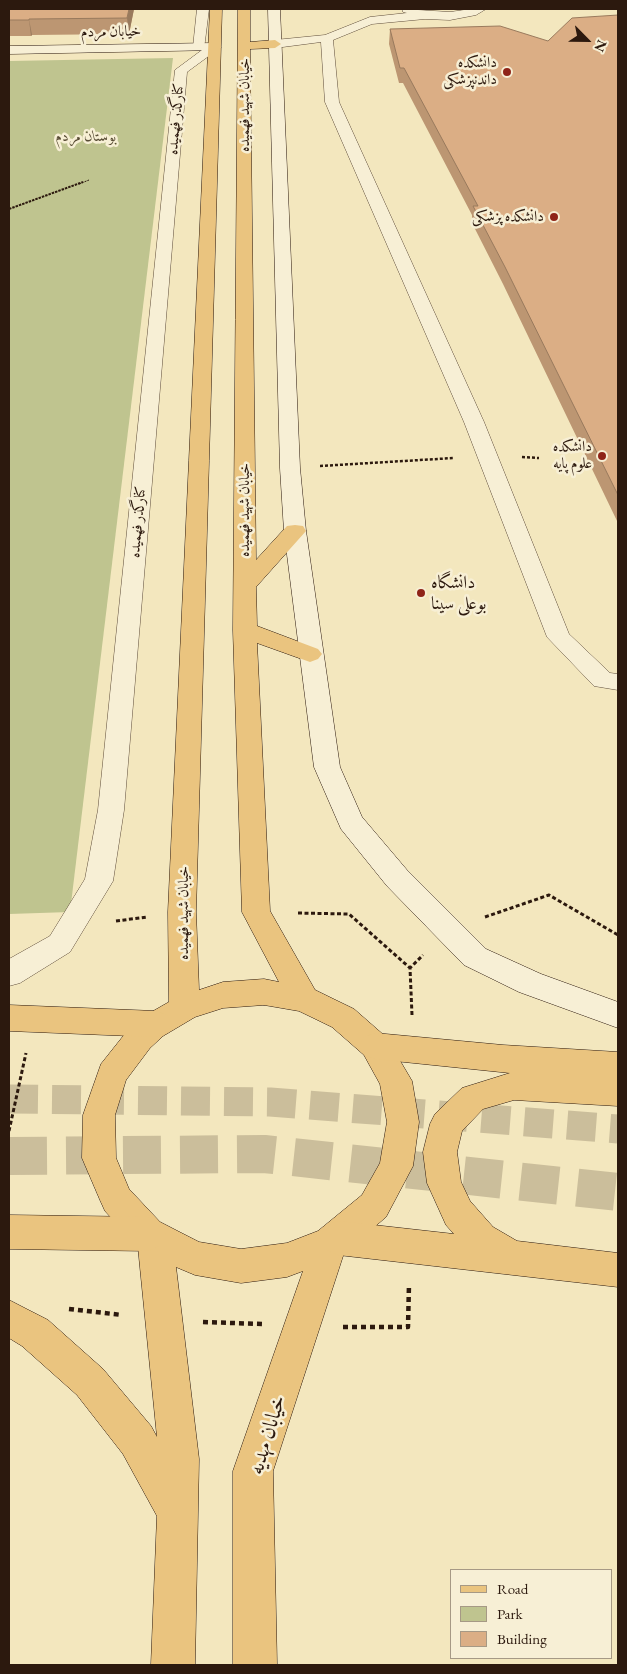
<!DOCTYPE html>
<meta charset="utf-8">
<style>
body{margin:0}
#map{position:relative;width:627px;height:1674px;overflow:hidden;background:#f3e7be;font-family:"EB Garamond",serif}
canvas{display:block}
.frame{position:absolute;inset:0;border:10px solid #2c190e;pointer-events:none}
.legend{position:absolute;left:450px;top:1569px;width:162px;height:90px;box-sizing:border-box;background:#f7efd5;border:1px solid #a69985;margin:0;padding:6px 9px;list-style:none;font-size:15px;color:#2c190e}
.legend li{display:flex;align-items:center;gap:10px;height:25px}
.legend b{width:25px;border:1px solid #a69985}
.north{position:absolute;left:562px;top:15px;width:50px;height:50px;-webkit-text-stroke:4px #f7efd5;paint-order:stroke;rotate:113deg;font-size:14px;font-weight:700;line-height:20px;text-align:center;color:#2c190e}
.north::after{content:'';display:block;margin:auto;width:18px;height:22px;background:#2c190e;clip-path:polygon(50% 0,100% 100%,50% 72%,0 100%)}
</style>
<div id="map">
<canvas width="627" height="1674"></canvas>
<div class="frame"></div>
<ul class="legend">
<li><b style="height:6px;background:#eac47f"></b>Road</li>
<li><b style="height:14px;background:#bfc48f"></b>Park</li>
<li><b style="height:14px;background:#dbae85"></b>Building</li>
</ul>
<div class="north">N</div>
</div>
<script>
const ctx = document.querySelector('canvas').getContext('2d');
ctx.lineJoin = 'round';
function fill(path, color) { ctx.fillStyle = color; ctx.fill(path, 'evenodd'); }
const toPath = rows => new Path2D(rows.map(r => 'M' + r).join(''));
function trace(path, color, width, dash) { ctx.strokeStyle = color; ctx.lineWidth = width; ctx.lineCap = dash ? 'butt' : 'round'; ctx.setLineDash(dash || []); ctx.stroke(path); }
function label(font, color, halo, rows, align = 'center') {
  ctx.font = font + ' "EB Garamond",Amiri,serif'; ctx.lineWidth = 5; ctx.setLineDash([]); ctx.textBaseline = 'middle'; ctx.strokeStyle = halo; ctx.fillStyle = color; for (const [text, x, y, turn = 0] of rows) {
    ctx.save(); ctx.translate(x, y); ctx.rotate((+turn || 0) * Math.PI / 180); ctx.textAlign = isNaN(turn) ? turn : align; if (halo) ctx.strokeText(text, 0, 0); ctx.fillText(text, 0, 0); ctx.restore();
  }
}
fill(toPath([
 [173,58,70,912,9,914,9,61]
]), '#bfc48f');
trace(toPath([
 [9,1099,270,1102,618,1129]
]), '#cbbe9b', 29, [29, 14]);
trace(toPath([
 [9,1156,264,1154,618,1192]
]), '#cbbe9b', 38, [38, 19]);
const street = toPath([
 [197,9,209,9,204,49,215,43,221,47,187,72,124,810,113,881,70,952,20,983,9,986,9,959,50,936,85,879,98,810,175,70,202,50,195,50,193,47,197,9],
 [402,9,450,12,471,9,486,9,476,15,450,20,425,19,372,24,333,40,339,102,484,422,569,634,610,673,618,674,618,690,594,686,547,637,464,422,325,102,321,42,275,48,269,44,275,40,325,35,370,17,407,13,403,12,402,9]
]);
const secondary = toPath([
 [268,9,280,9,300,468,306,531,340,767,362,817,407,870,486,949,541,974,618,1002,618,1028,519,992,464,965,387,886,341,829,314,767,284,531,280,468,268,9],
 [215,43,221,47,219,50,9,54,9,46,215,43]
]);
const primary = toPath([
 [210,9,222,9,196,912,199,990,223,982,264,979,279,982,242,912,233,630,238,9,250,9,250,42,275,40,281,44,275,48,250,49,256,560,287,526,295,525,303,526,306,531,256,587,257,626,318,649,322,654,318,659,310,662,257,643,270,911,315,990,354,1009,386,1037,412,1081,419,1122,413,1166,386,1217,344,1253,273,1471,277,1665,233,1665,233,1471,303,1271,287,1277,241,1283,195,1275,176,1267,199,1459,195,1665,151,1665,157,1516,123,1454,77,1395,22,1346,9,1338,9,1300,48,1320,103,1369,151,1426,157,1437,138,1247,105,1211,100,1200,82,1158,83,1115,101,1064,128,1030,141,1018,169,1002,168,912,210,9],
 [264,1005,299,1011,332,1027,364,1055,380,1084,387,1122,380,1163,362,1195,318,1231,287,1243,241,1249,199,1242,160,1222,129,1189,116,1158,115,1115,126,1080,150,1048,163,1036,195,1017,223,1008,264,1005]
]);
const highway = toPath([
 [9,1005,156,1011,167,1015,172,1024,167,1033,156,1037,9,1031,9,1005],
 [375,1033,503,1045,618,1052,618,1106,514,1100,483,1109,462,1131,457,1152,461,1182,470,1201,493,1227,517,1241,618,1253,618,1287,338,1255,326,1250,320,1238,326,1226,338,1221,454,1234,446,1225,427,1183,423,1152,430,1124,435,1114,462,1088,510,1073,375,1059,364,1055,359,1046,364,1037,375,1033],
 [9,1215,148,1217,160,1222,166,1234,160,1246,148,1251,9,1249,9,1215]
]);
trace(street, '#5e4c3a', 1);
trace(secondary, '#2c190e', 1);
trace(primary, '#2c190e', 1);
trace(highway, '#2c190e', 1);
trace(toPath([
 [79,184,89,180]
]), '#2c190e', 1, [2, 1]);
trace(toPath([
 [9,209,83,182]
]), '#2c190e', 2, [2.5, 1]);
trace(toPath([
 [522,457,539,458],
 [320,466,454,458]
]), '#2c190e', 2.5, [3, 2]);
trace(toPath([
 [298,913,349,914,410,968],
 [485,917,549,895,618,935],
 [116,921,147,917],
 [412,1015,410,968,423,955],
 [9,1131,26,1053]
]), '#2c190e', 3, [4, 2.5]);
trace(toPath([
 [69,1309,122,1315],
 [203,1322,262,1324],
 [343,1327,408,1327,409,1284]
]), '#2c190e', 4.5, [5, 4]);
fill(street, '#f7efd5');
fill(secondary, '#f7efd5');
fill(primary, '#eac47f');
fill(highway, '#eac47f');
fill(toPath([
 [9,9,134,9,129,34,32,35,31,36,9,36],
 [618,15,618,523,503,284,472,223,472,215,403,83,399,83,389,44,390,29,548,41]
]), '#bc9672');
fill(toPath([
 [129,9,134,9,129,34,127,18],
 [29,19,32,35,31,36,29,20]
]), '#997a5d');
const building = toPath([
 [9,9,129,9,127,18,29,19,29,20,9,20,9,9],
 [618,15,618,495,505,267,473,206,478,206,404,68,400,68,390,29,500,26,548,41,572,18,618,15]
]);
fill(building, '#dbae85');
trace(building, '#997a5d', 1);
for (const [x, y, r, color] of [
 [507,72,5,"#8f2418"],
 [554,217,5,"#8f2418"],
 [602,456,5,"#8f2418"],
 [421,593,5,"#8f2418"]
]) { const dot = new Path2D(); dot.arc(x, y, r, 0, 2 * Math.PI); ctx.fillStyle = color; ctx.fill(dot); trace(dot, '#f7efd5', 2); }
label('15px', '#2c190e', '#f7efd5', [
 ["خیابان مردم",111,32,-1],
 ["خیابان شهید فهمیده",245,105,-90],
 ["کنارگذر فهمیده",176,119,-85],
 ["خیابان شهید فهمیده",245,510,-90],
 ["کنارگذر فهمیده",138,522,-85],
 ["خیابان شهید فهمیده",184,913,-90]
]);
label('15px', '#2c190e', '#f7efd5', [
 ["دانشکده",497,63],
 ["داندنپزشکی",497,80],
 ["دانشکده پزشکی",544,217],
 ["دانشکده",592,447],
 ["علوم پایه",592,464]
], 'right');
label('italic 15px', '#584c35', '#f7efd5', [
 ["بوستان مردم",86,137]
]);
label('18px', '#2c190e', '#f7efd5', [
 ["دانشگاه",431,583],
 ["بوعلی سینا",431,604]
], 'left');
label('21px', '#2c190e', '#f7efd5', [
 ["خیابان مهدیه",268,1435,-73]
]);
</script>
